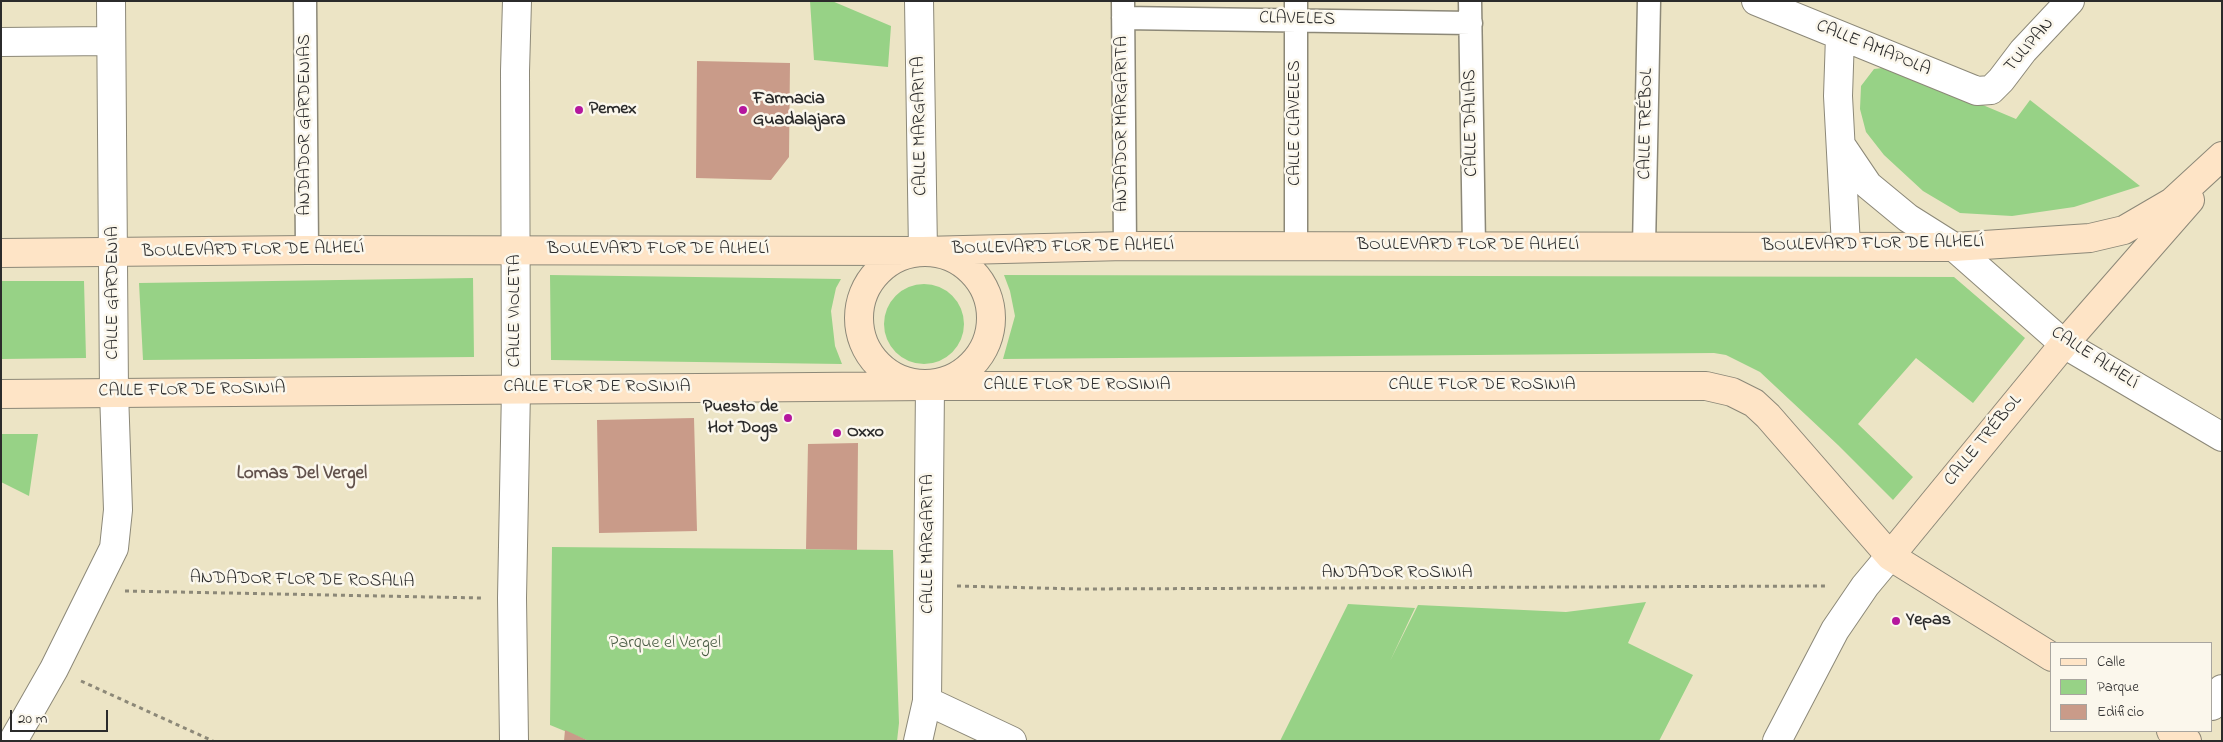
<!DOCTYPE html>
<meta charset="utf-8">
<style>
body{margin:0}
#map{position:relative;width:2223px;height:742px;overflow:hidden;background:#ece4c5;font-family:"Indie Flower",sans-serif}
canvas{display:block}
.frame{position:absolute;inset:0;border:2px solid #2b2b2b;pointer-events:none}
.legend{position:absolute;left:2050px;top:642px;width:162px;height:90px;box-sizing:border-box;background:#fbf7ec;border:1px solid #a8a59f;margin:0;padding:6px 9px;list-style:none;font-size:15px;color:#2b2b2b}
.legend li{display:flex;align-items:center;gap:10px;height:25px}
.legend b{width:25px;border:1px solid #a8a59f}
.scale{position:absolute;left:10px;top:710px;width:98px;height:22px;box-sizing:border-box;border:2px solid #2b2b2b;border-top:0;padding-left:6px;font-size:15px;line-height:18px;white-space:nowrap;color:#2b2b2b;-webkit-text-stroke:4px #fbf7ec;paint-order:stroke}
</style>
<div id="map">
<canvas width="2223" height="742"></canvas>
<div class="frame"></div>
<ul class="legend">
<li><b style="height:6px;background:#fee4c6"></b>Calle</li>
<li><b style="height:14px;background:#97d286"></b>Parque</li>
<li><b style="height:14px;background:#c99b89"></b>Edificio</li>
</ul>
<div class="scale">20 m</div>
</div>
<script>
const ctx = document.querySelector('canvas').getContext('2d');
ctx.lineJoin = 'round';
function fill(path, color) { ctx.fillStyle = color; ctx.fill(path, 'evenodd'); }
const toPath = rows => new Path2D(rows.map(r => 'M' + r).join(''));
function trace(path, color, width, dash) { ctx.strokeStyle = color; ctx.lineWidth = width; ctx.lineCap = dash ? 'butt' : 'round'; ctx.setLineDash(dash || []); ctx.stroke(path); }
function label(font, color, halo, rows, align = 'center') {
  ctx.font = font + ' "Indie Flower",sans-serif'; ctx.lineWidth = 5; ctx.setLineDash([]); ctx.textBaseline = 'middle'; ctx.strokeStyle = halo; ctx.fillStyle = color; for (const [text, x, y, turn = 0] of rows) {
    ctx.save(); ctx.translate(x, y); ctx.rotate((+turn || 0) * Math.PI / 180); ctx.textAlign = isNaN(turn) ? turn : align; if (halo) ctx.strokeText(text, 0, 0); ctx.fillText(text, 0, 0); ctx.restore();
  }
}
fill(toPath([
 [810,1,832,1,891,26,888,67,814,60],
 [1890,67,1907,73,2016,119,2030,100,2140,186,2074,207,2012,216,1960,213,1923,191,1884,155,1866,132,1860,109,1861,86,1874,69],
 [550,275,841,279,836,288,831,311,835,346,842,364,551,360],
 [1004,275,1954,277,2025,338,1973,403,1916,358,1858,424,1913,477,1893,500,1838,445,1760,372,1726,355,1714,353,1003,359,1015,316,1010,291],
 [473,278,474,357,143,360,139,283],
 [1,281,84,281,86,358,1,359],
 '884 324a40 40 0 1 1 80 0a40 40 0 1 1-80 0Z',
 [1,434,38,434,29,496,1,482],
 [552,547,893,550,899,723,897,741,589,741,550,725],
 [1646,602,1628,643,1693,675,1659,741,1280,741,1348,604,1415,608,1390,661,1418,605,1566,612]
]), '#97d286');
fill(toPath([
 [697,61,790,63,789,157,771,180,696,178],
 [694,418,697,531,599,533,597,420],
 [858,443,857,550,806,549,808,444],
 [565,730,589,741,564,741]
]), '#c99b89');
const pedestrian = toPath([
 [305,1,307,250],
 [1123,1,1125,246],
 [1296,1,1296,246],
 [1470,1,1474,246],
 [1123,18,1471,23],
 [1644,247,1649,1]
]);
const minor = toPath([
 [919,1,923,251],
 [1756,1,1977,91,1991,90,2001,80,2023,51,2070,1],
 [1840,36,1838,96,1846,246],
 [1,42,111,41],
 [1841,145,1868,185,1908,218,1954,247,2064,344,2222,437],
 [2212,706,2222,689],
 [13,741,54,669,114,548,118,510,114,392,111,1],
 [514,741,512,598,516,389,515,71,517,1],
 [918,741,927,701],
 [1777,741,1835,630,1865,586,1890,556]
]);
const tertiary = toPath([
 [930,386,927,701,1012,741]
]);
const secondary = toPath([
 '859 318a66 66 0 1 1 132 0a66 66 0 1 1-132 0Z',
 [1,253,307,250,923,251,1125,246,1954,247,2090,238,2124,230,2172,202,2222,156],
 [1,394,930,386,1706,386,1732,392,1754,403,1768,416,1890,556,2052,657],
 [1890,556,2064,344,2190,200],
 [2171,731,2187,741]
]);
trace(pedestrian, '#8c8878', 25);
trace(minor, '#8c8878', 30);
trace(tertiary, '#8c8878', 30);
trace(secondary, '#8c8878', 30);
trace(toPath([
 [957,586,1080,589,1828,586],
 [125,591,482,598],
 [81,681,213,741]
]), '#8c8878', 3, [4, 4]);
trace(pedestrian, '#fff', 22);
trace(minor, '#fff', 28);
trace(tertiary, '#fff', 28);
trace(secondary, '#fee4c6', 28);
for (const [x, y, r, color] of [
 [579,110,5,"#b5179e"],
 [743,110,5,"#b5179e"],
 [788,418,5,"#b5179e"],
 [837,433,5,"#b5179e"],
 [1896,621,5,"#b5179e"]
]) { const dot = new Path2D(); dot.arc(x, y, r, 0, 2 * Math.PI); ctx.fillStyle = color; ctx.fill(dot); trace(dot, '#fbf7ec', 2); }
label('18px', '#2b2b2b', '#fbf7ec', [
 ["CLAVELES",1297,20,1],
 ["TULIPAN",2030,46,-49],
 ["CALLE AMAPOLA",1873,49,22],
 ["CALLE CLAVELES",1296,123,-90],
 ["CALLE DALIAS",1472,123,-91],
 ["ANDADOR MARGARITA",1123,124,-90],
 ["CALLE TRÉBOL",1647,124,-89],
 ["ANDADOR GARDENIAS",306,125,-90],
 ["CALLE MARGARITA",921,126,-91],
 ["BOULEVARD FLOR DE ALHELÍ",1873,245,-1],
 ["BOULEVARD FLOR DE ALHELÍ",1468,246],
 ["BOULEVARD FLOR DE ALHELÍ",1063,248,-1],
 ["BOULEVARD FLOR DE ALHELÍ",658,250],
 ["BOULEVARD FLOR DE ALHELÍ",253,251,-1],
 ["CALLE GARDENIA",114,293,-90],
 ["CALLE VIOLETA",516,311,-90],
 ["CALLE ALHELÍ",2094,359,33],
 ["CALLE FLOR DE ROSINIA",1077,386],
 ["CALLE FLOR DE ROSINIA",1482,386],
 ["CALLE FLOR DE ROSINIA",597,388],
 ["CALLE FLOR DE ROSINIA",192,391,-1],
 ["CALLE TRÉBOL",1984,441,-51],
 ["CALLE MARGARITA",929,544,-90],
 ["ANDADOR ROSINIA",1397,574],
 ["ANDADOR FLOR DE ROSALIA",302,581,1]
]);
label('bold 18px', '#2b2b2b', '#fbf7ec', [
 ["Farmacia",753,100],
 ["Guadalajara",753,121],
 ["Pemex",589,110],
 ["Puesto de",778,408,"right"],
 ["Hot Dogs",778,429,"right"],
 ["Oxxo",847,433],
 ["Yepas",1906,621]
], 'left');
label('18px', '#4b5d46', '#fbf7ec', [
 ["Parque el Vergel",665,644]
]);
label('bold 19px', '#62524c', '#fbf7ec', [
 ["Lomas Del Vergel",302,475]
]);
</script>
